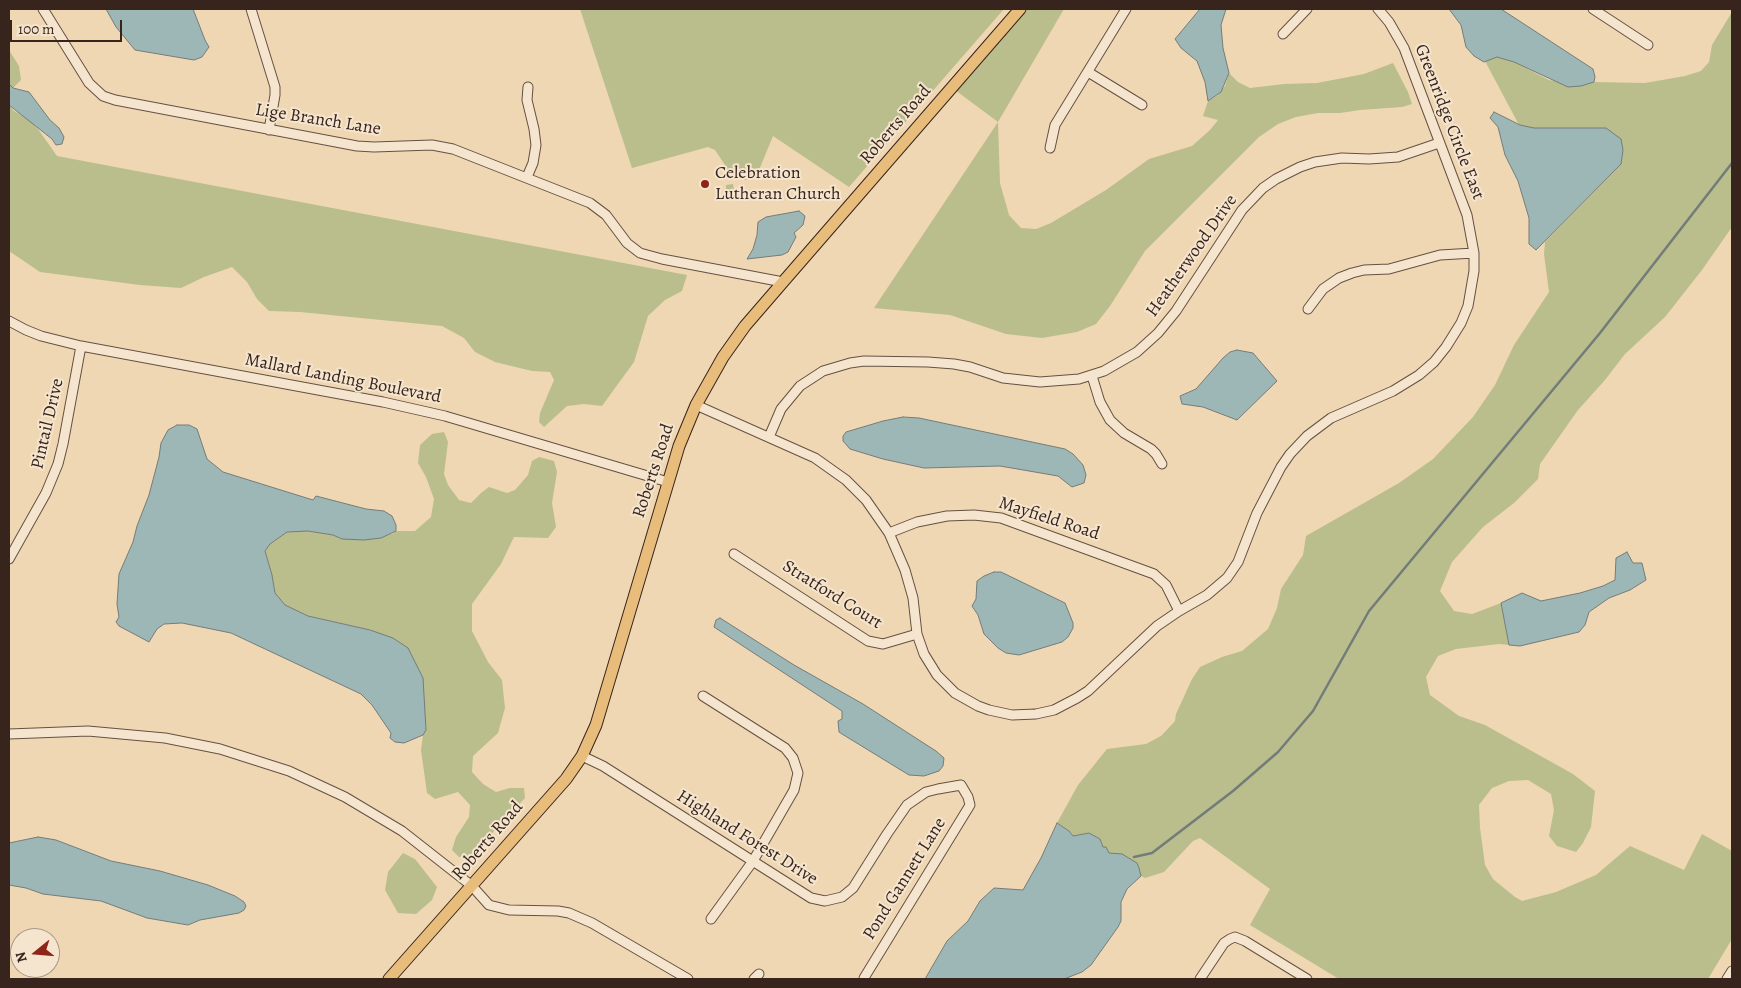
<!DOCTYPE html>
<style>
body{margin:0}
#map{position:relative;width:1741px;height:988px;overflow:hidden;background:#efd7b3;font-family:Alegreya,serif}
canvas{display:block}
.frame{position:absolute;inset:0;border:10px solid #37241d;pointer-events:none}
.north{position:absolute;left:10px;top:928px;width:50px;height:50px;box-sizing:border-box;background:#f5e5ce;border:1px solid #a99887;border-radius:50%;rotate:253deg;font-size:14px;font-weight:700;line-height:20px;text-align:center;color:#37241d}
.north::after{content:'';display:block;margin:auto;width:18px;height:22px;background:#8f2418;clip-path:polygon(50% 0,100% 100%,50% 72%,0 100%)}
.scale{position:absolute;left:10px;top:20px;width:112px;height:22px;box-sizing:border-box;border:2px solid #37241d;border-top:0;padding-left:6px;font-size:15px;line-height:18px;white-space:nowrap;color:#37241d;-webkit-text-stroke:4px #f5e5ce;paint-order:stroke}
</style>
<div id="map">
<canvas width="1741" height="988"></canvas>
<div class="frame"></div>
<div class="north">N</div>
<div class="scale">100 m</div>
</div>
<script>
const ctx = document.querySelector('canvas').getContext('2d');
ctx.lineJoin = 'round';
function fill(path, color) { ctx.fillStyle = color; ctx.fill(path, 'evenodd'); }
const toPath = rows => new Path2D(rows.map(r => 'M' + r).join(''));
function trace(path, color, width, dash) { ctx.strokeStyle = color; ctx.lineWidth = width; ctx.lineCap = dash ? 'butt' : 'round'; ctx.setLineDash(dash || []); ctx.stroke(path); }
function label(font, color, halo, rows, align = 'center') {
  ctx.font = font + ' Alegreya,serif'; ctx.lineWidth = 4; ctx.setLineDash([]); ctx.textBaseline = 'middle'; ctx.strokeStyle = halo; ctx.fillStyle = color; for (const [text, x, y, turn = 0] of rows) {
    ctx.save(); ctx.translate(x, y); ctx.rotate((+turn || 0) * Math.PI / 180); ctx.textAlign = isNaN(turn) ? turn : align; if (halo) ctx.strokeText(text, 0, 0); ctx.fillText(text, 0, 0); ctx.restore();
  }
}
fill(toPath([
 [580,9,1004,9,849,187,773,136,759,170,746,180,733,177,715,150,708,147,632,168],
 [1026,9,1064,9,998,122,1000,183,1009,215,1021,228,1036,229,1051,223,1106,190,1149,159,1192,146,1210,130,1218,120,1203,116,1208,101,1217,96,1225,86,1229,73,1238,82,1250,88,1284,84,1317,83,1364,74,1393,63,1408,92,1412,104,1402,107,1360,110,1340,113,1318,113,1296,117,1278,124,1259,137,1145,251,1110,306,1096,324,1077,332,1042,338,1006,334,950,315,874,308,998,122,955,90],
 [1732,12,1732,227,1702,270,1665,317,1625,354,1605,380,1578,410,1540,464,1538,479,1514,503,1483,527,1452,562,1440,591,1454,611,1472,614,1501,603,1509,645,1499,644,1456,649,1438,656,1426,677,1430,695,1459,716,1485,725,1573,774,1595,791,1591,827,1583,843,1576,852,1557,846,1549,836,1554,810,1551,794,1528,780,1509,781,1492,788,1479,805,1480,828,1485,865,1493,879,1515,897,1522,901,1556,892,1596,875,1630,846,1684,870,1702,834,1732,851,1732,939,1708,979,1339,979,1250,925,1270,889,1200,838,1193,841,1164,872,1145,878,1141,876,1137,863,1122,854,1109,853,1103,847,1100,839,1089,833,1073,836,1069,831,1057,823,1078,785,1107,749,1146,744,1161,736,1175,721,1176,714,1192,679,1200,667,1222,657,1242,651,1268,629,1277,608,1281,589,1303,555,1306,536,1399,483,1433,459,1473,417,1495,385,1514,345,1549,292,1544,254,1545,242,1621,164,1534,128,1519,125,1485,61,1497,57,1514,62,1549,80,1581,86,1594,82,1645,83,1685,76,1701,71,1709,62,1712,45],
 [9,50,19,66,21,80,13,88,9,84],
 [9,105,14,111,27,118,38,129,57,156,687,275,682,291,665,300,648,316,634,362,602,406,584,404,567,406,544,427,539,422,540,413,554,380,550,372,532,371,495,362,475,352,464,338,442,326,300,312,269,311,257,299,247,282,232,267,204,277,181,288,140,285,40,272,9,251],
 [733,184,735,197,727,198,726,185],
 [444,432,448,442,444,474,448,485,459,500,471,503,481,493,489,487,507,493,515,490,528,475,532,461,539,457,554,461,557,472,552,503,556,527,548,538,514,537,501,564,472,604,472,631,488,662,502,680,505,708,498,733,473,756,472,772,483,784,496,792,510,788,524,788,525,798,471,856,459,857,452,850,456,837,469,817,470,805,458,792,435,799,427,793,421,750,423,735,426,730,424,711,370,630,308,616,285,605,275,593,272,575,265,551,270,544,287,532,308,531,333,535,343,539,392,534,396,531,415,531,431,517,434,499,426,477,418,463,420,445,432,434],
 [403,853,415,859,437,887,432,900,416,914,398,913,385,890,388,872]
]), '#babe8c');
const water = toPath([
 [106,9,193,9,205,40,209,47,202,57,194,60,135,50,116,27,106,9],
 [1200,9,1226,9,1221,25,1223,48,1229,73,1221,92,1208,101,1205,82,1197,61,1181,48,1175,39,1200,9],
 [1449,9,1501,9,1593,69,1595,77,1594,82,1581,86,1568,87,1514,62,1497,57,1484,62,1474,56,1466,47,1461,25,1449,9],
 [9,84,13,88,29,92,50,120,59,128,64,137,62,144,56,145,52,139,9,105,9,84],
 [1494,112,1520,125,1534,128,1606,128,1621,139,1623,150,1621,164,1536,250,1529,244,1529,218,1518,181,1505,155,1498,127,1490,118,1494,112],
 [799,211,805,216,803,225,794,233,796,237,788,252,782,255,747,259,753,249,757,235,758,222,766,217,799,211],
 [1237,350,1253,353,1277,381,1237,420,1203,407,1182,404,1180,396,1196,389,1223,358,1230,352,1237,350],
 [903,417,919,418,1065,449,1073,454,1083,465,1086,475,1084,483,1072,487,1058,476,1000,466,924,468,883,459,850,449,843,441,843,436,846,432,883,421,903,417],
 [177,425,189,425,197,429,207,459,223,472,313,500,316,496,366,509,384,511,392,516,396,525,396,531,381,538,364,540,342,539,333,535,308,531,287,532,270,544,265,551,272,575,275,593,285,605,308,616,370,630,393,638,408,648,423,678,426,730,423,735,404,743,395,742,390,738,391,733,372,705,361,694,231,633,182,623,164,624,157,629,149,642,119,626,116,622,119,617,117,604,119,574,133,542,137,526,149,495,159,457,161,443,168,430,177,425],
 [1627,552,1633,563,1642,563,1646,580,1630,590,1609,598,1589,612,1585,625,1579,632,1520,646,1509,645,1501,603,1522,593,1541,601,1580,593,1603,586,1615,580,1616,558,1627,552],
 [994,572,1001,572,1065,603,1073,623,1073,628,1068,637,1062,642,1019,655,1006,653,998,648,984,634,978,615,972,606,976,599,977,581,984,576,994,572],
 [720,618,794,665,863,704,936,751,944,758,943,766,939,771,924,776,909,775,842,734,839,732,838,721,842,719,842,711,714,627,716,620,720,618],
 [1057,823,1069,831,1073,836,1089,833,1100,839,1103,847,1106,847,1109,853,1122,854,1137,863,1139,868,1141,876,1127,889,1121,902,1121,921,1118,927,1091,965,1082,972,1064,979,925,979,947,941,968,921,980,901,994,888,1023,890,1041,858,1057,823],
 [38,837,56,840,111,861,160,871,208,885,235,896,244,902,246,906,244,910,239,913,200,920,188,925,147,918,101,901,43,894,26,888,9,885,9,843,38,837]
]);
fill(water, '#9db7b6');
trace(water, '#747c79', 1);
trace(toPath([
 [1134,857,1152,853,1233,791,1278,752,1313,711,1369,611,1600,333,1732,163]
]), '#747c79', 2.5);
const minor = toPath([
 [43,9,89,83,103,96,115,100,357,146,374,147,432,145,453,149,590,203,606,215,627,243,640,253,662,259,783,282],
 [251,9,275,87,275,95,269,130],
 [1593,9,1648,45],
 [1283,34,1307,9],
 [1088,72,1142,105],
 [1050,148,1055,125,1126,9],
 [527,177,533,163,536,145,534,129,527,100,528,87],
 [1308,309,1323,289,1339,278,1352,273,1364,270,1389,269,1440,255,1474,253],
 [9,321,26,330,41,336,81,346,383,402,445,416,668,482],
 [1092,376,1100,402,1110,420,1124,433,1151,449,1156,454,1162,464],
 [696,405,815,458,846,480,866,500,889,533,905,570,913,598,917,634,924,654,937,675,955,693,978,706,989,710,1012,715,1036,714,1054,710,1077,698,1088,691,1157,626,1179,611,1207,595,1227,578,1238,562,1257,513,1281,467,1290,454,1307,436,1331,418,1393,391,1419,375,1434,362,1446,347,1461,323,1468,306,1474,271,1474,253,1467,215,1404,48,1389,22,1378,9],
 [769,437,781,409,800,386,823,371,850,363,864,361,928,362,954,364,970,367,1003,378,1040,382,1079,379,1104,371,1137,352,1158,333,1176,311,1242,210,1263,188,1276,179,1300,167,1315,162,1342,158,1369,159,1398,157,1439,143],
 [889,533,917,522,947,516,974,515,1001,518,1154,574,1166,585,1179,611],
 [734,554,868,641,883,644,917,634],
 [9,559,46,493,58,464,63,444,81,346],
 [703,696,785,748,793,758,798,773,794,790,753,861,711,919],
 [9,734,88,731,165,738,220,749,289,771,345,797,402,831,472,886,489,905,509,910,558,911,569,913,592,923,688,979],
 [582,756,603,766,811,898,825,901,842,897,853,888,887,834,907,805,926,792,938,789,961,785,968,797,970,805,864,978],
 [754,979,759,974],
 [1200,979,1224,943,1230,939,1235,937,1245,941,1307,979],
 [1727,979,1732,971]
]);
const major = toPath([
 [389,979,566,779,582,756,596,725,679,446,696,405,723,357,745,326,783,282,1020,9]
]);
trace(minor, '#655142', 11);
trace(major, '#37241d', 13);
trace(minor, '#f5e5ce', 9);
trace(major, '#e8bc7a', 11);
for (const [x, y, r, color] of [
 [705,184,5,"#8f2418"]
]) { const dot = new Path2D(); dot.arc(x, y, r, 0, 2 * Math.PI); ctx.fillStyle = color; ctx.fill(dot); trace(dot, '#f5e5ce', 2); }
label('18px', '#37241d', '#f5e5ce', [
 ["Lige Branch Lane",318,120,9],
 ["Greenridge Circle East",1449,122,69],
 ["Roberts Road",896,125,-49],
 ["Heatherwood Drive",1192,256,-55],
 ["Mallard Landing Boulevard",343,379,11],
 ["Pintail Drive",48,424,-77],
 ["Roberts Road",654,471,-72],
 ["Mayfield Road",1049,519,18],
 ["Stratford Court",832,595,32],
 ["Highland Forest Drive",747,838,32],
 ["Roberts Road",488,841,-49],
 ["Pond Gannett Lane",905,879,-58]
]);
label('18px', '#37241d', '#f5e5ce', [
 ["Celebration",715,174],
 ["Lutheran Church",715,195]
], 'left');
</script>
